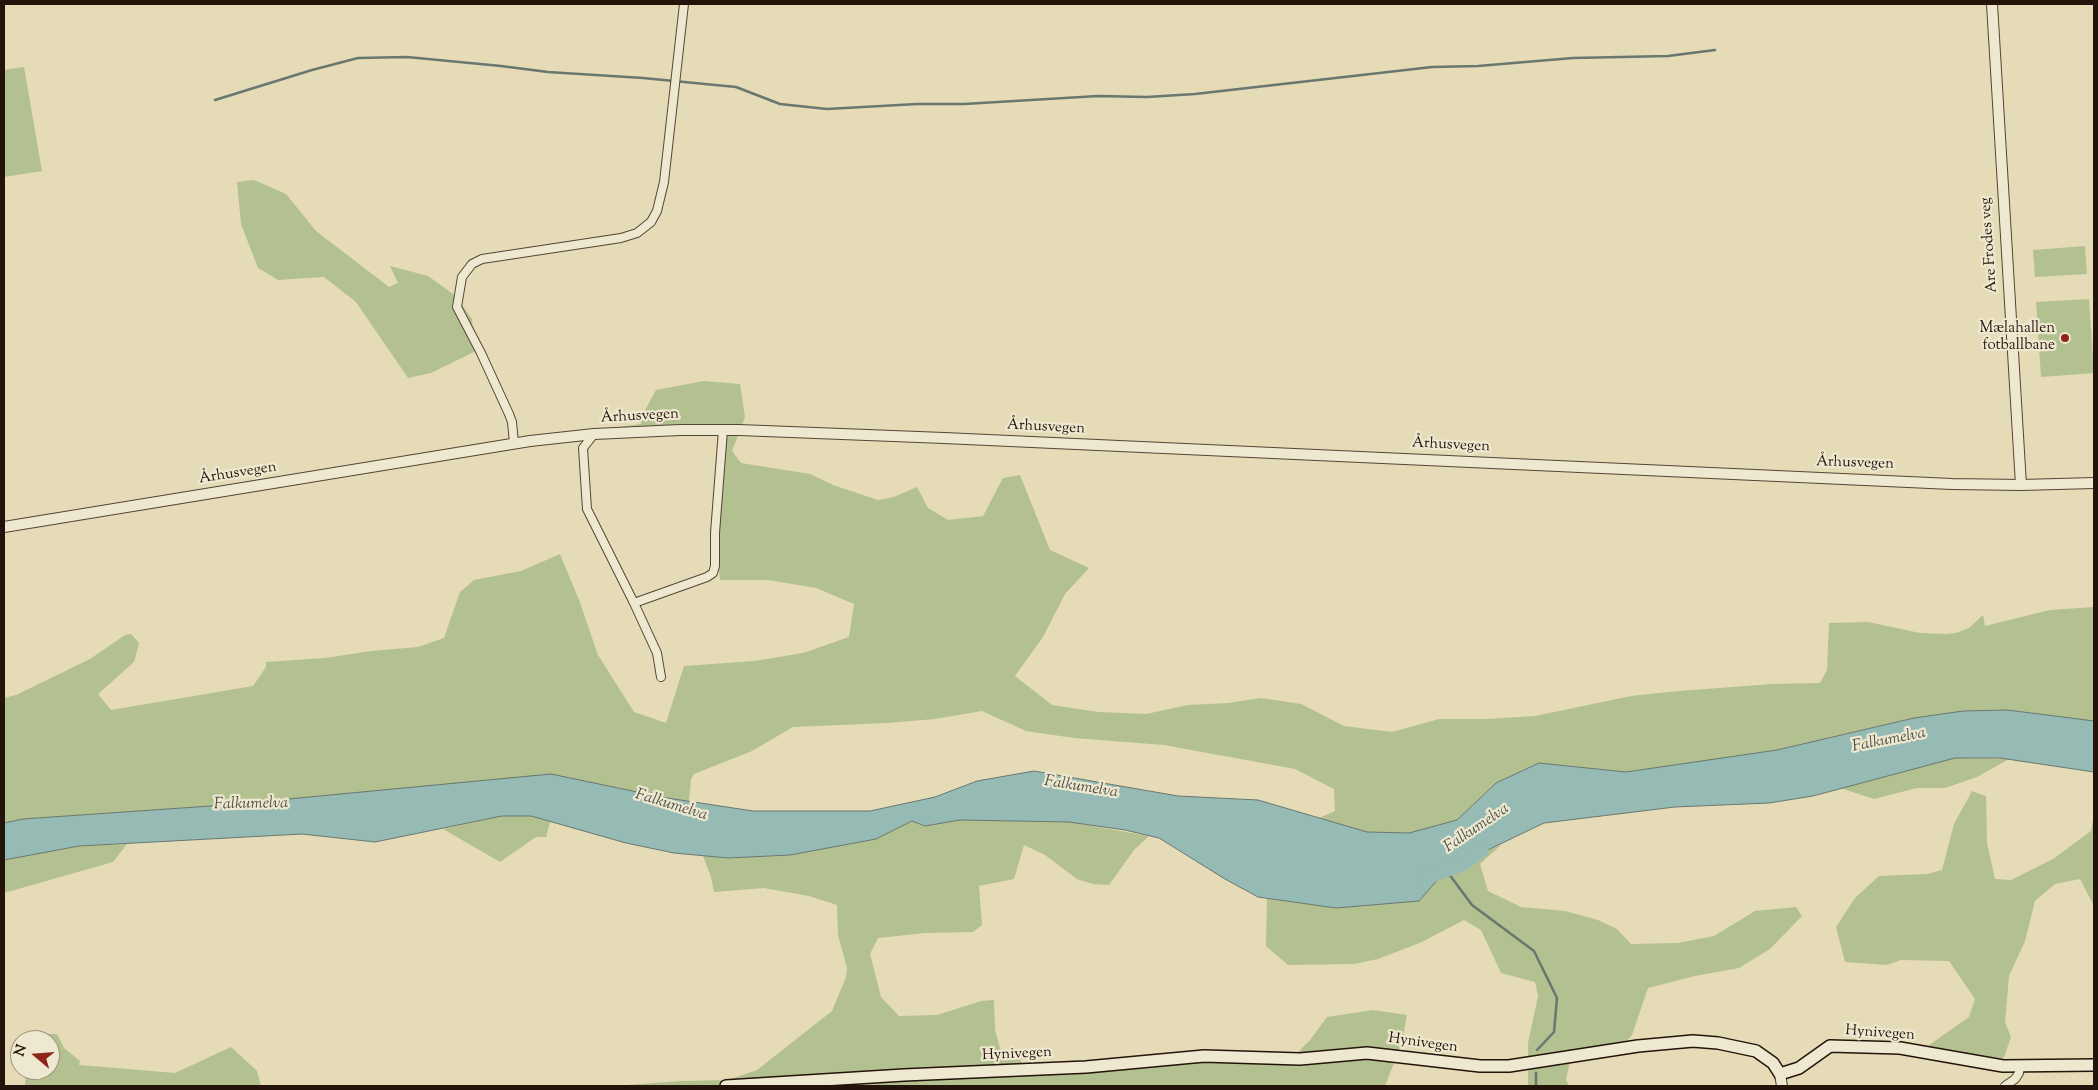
<!DOCTYPE html>
<meta charset="utf-8">
<style>
body{margin:0}
#map{position:relative;width:2098px;height:1090px;overflow:hidden;background:#e5dbb7;font-family:"Sorts Mill Goudy",serif}
canvas{display:block}
.frame{position:absolute;inset:0;border:5px solid #23130a;pointer-events:none}
.north{position:absolute;left:10px;top:1030px;width:50px;height:50px;box-sizing:border-box;background:#eee8d0;border:1px solid #9d9381;border-radius:50%;rotate:288deg;font-size:14px;font-weight:700;line-height:20px;text-align:center;color:#23130a}
.north::after{content:'';display:block;margin:auto;width:18px;height:22px;background:#8f2418;clip-path:polygon(50% 0,100% 100%,50% 72%,0 100%)}
</style>
<div id="map">
<canvas width="2098" height="1090"></canvas>
<div class="frame"></div>
<div class="north">N</div>
</div>
<script>
const ctx = document.querySelector('canvas').getContext('2d');
ctx.lineJoin = 'round';
function fill(path, color) { ctx.fillStyle = color; ctx.fill(path, 'evenodd'); }
const toPath = rows => new Path2D(rows.map(r => 'M' + r).join(''));
function trace(path, color, width, dash) { ctx.strokeStyle = color; ctx.lineWidth = width; ctx.lineCap = dash ? 'butt' : 'round'; ctx.setLineDash(dash || []); ctx.stroke(path); }
function label(font, color, halo, rows, align = 'center') {
  ctx.font = font + ' "Sorts Mill Goudy",serif'; ctx.lineWidth = 4.5; ctx.setLineDash([]); ctx.textBaseline = 'middle'; ctx.strokeStyle = halo; ctx.fillStyle = color; for (const [text, x, y, turn = 0] of rows) {
    ctx.save(); ctx.translate(x, y); ctx.rotate((+turn || 0) * Math.PI / 180); ctx.textAlign = isNaN(turn) ? turn : align; if (halo) ctx.strokeText(text, 0, 0); ctx.fillText(text, 0, 0); ctx.restore();
  }
}
fill(toPath([
 [24,67,42,171,4,177,4,70],
 [254,180,286,194,316,231,389,287,398,283,390,266,428,276,456,296,472,319,474,352,431,373,408,378,356,302,324,277,278,280,258,268,241,224,237,182],
 [2085,246,2087,274,2035,277,2033,250],
 [2089,299,2094,373,2041,377,2036,302],
 [704,381,740,384,745,417,732,451,741,463,810,474,833,485,878,500,894,497,917,487,928,508,948,520,983,516,1003,478,1020,475,1050,550,1089,568,1065,594,1043,637,1015,676,1052,705,1098,712,1146,714,1188,705,1228,703,1261,698,1301,704,1344,726,1392,732,1439,719,1487,719,1535,716,1631,696,1679,691,1772,684,1820,683,1827,670,1829,623,1868,622,1920,633,1947,634,1956,633,1969,628,1983,615,1985,626,2050,610,2094,607,2094,721,2007,710,1963,711,1914,718,1777,750,1675,767,1626,772,1539,763,1496,783,1457,820,1409,833,1367,832,1319,818,1335,811,1334,789,1295,769,1164,745,1074,738,1026,731,982,711,935,719,887,723,793,727,752,751,694,774,691,779,689,801,661,797,225,805,23,819,4,823,4,698,16,695,90,659,125,635,131,634,139,643,134,662,98,694,111,710,253,686,266,667,266,662,325,658,371,651,418,647,444,638,460,592,474,580,521,571,560,554,579,600,598,655,634,712,666,723,684,666,755,661,803,653,849,637,854,604,816,588,768,580,720,580,716,539,725,432,494,444,641,424,641,418,656,390],
 [1955,758,2009,759,1977,777,1945,788,1917,788,1874,799,1840,788],
 [1972,791,1986,796,1987,843,1995,879,2011,880,2053,859,2091,831,2094,814,2094,906,2080,879,2055,884,2035,901,2025,941,2009,976,2005,1022,2011,1037,2004,1057,1998,1061,1925,1048,1969,1017,1975,999,1949,961,1901,960,1887,965,1845,962,1836,927,1855,898,1879,876,1927,874,1942,870,1954,824],
 [502,816,531,816,550,822,546,837,536,837,500,862,443,829],
 [960,820,1069,822,1149,836,1134,850,1109,885,1093,884,1077,879,1045,855,1024,845,1014,879,979,886,982,925,973,932,925,933,878,938,870,954,881,997,899,1016,937,1015,981,1001,994,1000,995,1030,1003,1059,1020,1059,1022,1064,1071,1066,1116,1063,1144,1055,1200,1054,1296,1054,1310,1040,1327,1017,1373,1010,1407,1015,1402,1042,1385,1086,612,1086,681,1081,728,1080,757,1070,832,1011,846,977,847,968,838,935,837,905,809,896,764,888,714,892,711,877,703,856,728,858,790,855,876,839,912,821,926,826],
 [127,844,113,862,4,893,4,860,79,846],
 [1502,844,1480,864,1488,891,1521,907,1565,911,1598,920,1617,929,1631,944,1678,943,1714,936,1755,911,1796,907,1802,916,1770,949,1739,968,1695,976,1648,988,1632,1035,1617,1052,1570,1062,1566,1079,1569,1086,1528,1086,1528,1043,1538,996,1535,982,1501,973,1481,930,1464,920,1422,942,1378,959,1354,964,1288,965,1266,946,1267,898,1336,908,1418,901,1446,870],
 [46,1034,57,1034,64,1048,80,1061,79,1065,175,1073,231,1047,257,1071,261,1086,25,1086,26,1070,50,1070,50,1040,43,1040]
]), '#b3c08f');
const water = toPath([
 [2007,710,2094,721,2094,772,2000,758,1955,758,1813,796,1769,803,1675,807,1544,823,1446,870,1419,901,1336,908,1258,897,1225,879,1159,838,1125,830,1069,822,960,820,925,826,912,821,876,839,790,855,728,858,674,853,626,843,531,816,502,816,375,842,302,834,79,846,4,860,4,823,23,819,225,805,551,774,661,797,753,811,870,811,935,797,977,781,1034,771,1178,796,1258,800,1367,832,1409,833,1457,820,1496,783,1539,763,1626,772,1777,750,1914,718,1963,711,2007,710]
]);
fill(water, '#96bab4');
trace(water, '#687770', 1);
trace(toPath([
 [215,100,312,70,358,58,407,57,501,66,548,72,643,78,736,87,780,104,827,109,917,104,964,104,1098,96,1147,97,1195,94,1432,67,1478,66,1573,58,1668,56,1715,50],
 [1446,870,1472,905,1534,951,1557,998,1554,1032,1537,1050],
 [1536,1086,1536,1073]
]), '#687770', 2.5);
trace(toPath([
 [1426,877,1462,864,1481,850]
]), '#96bab4', 15);
const minor = toPath([
 [594,434,583,448,587,509,634,603,707,577,713,573,715,566,715,533,723,430],
 [514,443,512,422,509,414,481,353,457,307,462,277,472,264,482,259,621,238,637,233,651,222,657,211,664,182,684,4],
 [634,603,657,653,661,677],
 [2005,1086,2015,1079,2019,1073,2020,1066]
]);
const tertiary = toPath([
 [1992,4,2021,485],
 [4,527,530,441,594,434,680,430,739,430,944,438,1952,484,2021,485,2094,483],
 [1780,1074,1782,1086]
]);
const secondary = toPath([
 [726,1086,904,1075,1086,1067,1204,1056,1300,1059,1367,1053,1480,1066,1509,1066,1638,1046,1693,1041,1718,1043,1756,1051,1773,1063,1780,1074,1799,1068,1830,1046,1900,1048,2003,1066,2094,1065]
]);
trace(minor, '#544535', 10);
trace(tertiary, '#544535', 12);
trace(secondary, '#23130a', 14);
trace(minor, '#eee8d0', 8);
trace(tertiary, '#eee8d0', 10);
trace(secondary, '#eee8d0', 11);
for (const [x, y, r, color] of [
 [2065,338,5,"#8f2418"]
]) { const dot = new Path2D(); dot.arc(x, y, r, 0, 2 * Math.PI); ctx.fillStyle = color; ctx.fill(dot); trace(dot, '#eee8d0', 2); }
label('15px', '#23130a', '#eee8d0', [
 ["Are Frodes veg",1990,245,-94],
 ["Århusvegen",640,417,-3],
 ["Århusvegen",1046,428,3],
 ["Århusvegen",1451,446,3],
 ["Århusvegen",1855,464,2],
 ["Århusvegen",238,474,-9],
 ["Hynivegen",1880,1034,4],
 ["Hynivegen",1423,1044,8],
 ["Hynivegen",1017,1055,-3]
]);
label('15px', '#23130a', '#eee8d0', [
 ["Mælahallen",2055,329],
 ["fotballbane",2055,346]
], 'right');
label('italic 16px', '#4b4d46', '#eee8d0', [
 ["Falkumelva",1889,741,-11],
 ["Falkumelva",1081,788,9],
 ["Falkumelva",251,805,-1],
 ["Falkumelva",671,806,17],
 ["Falkumelva",1477,829,-34]
]);
</script>
